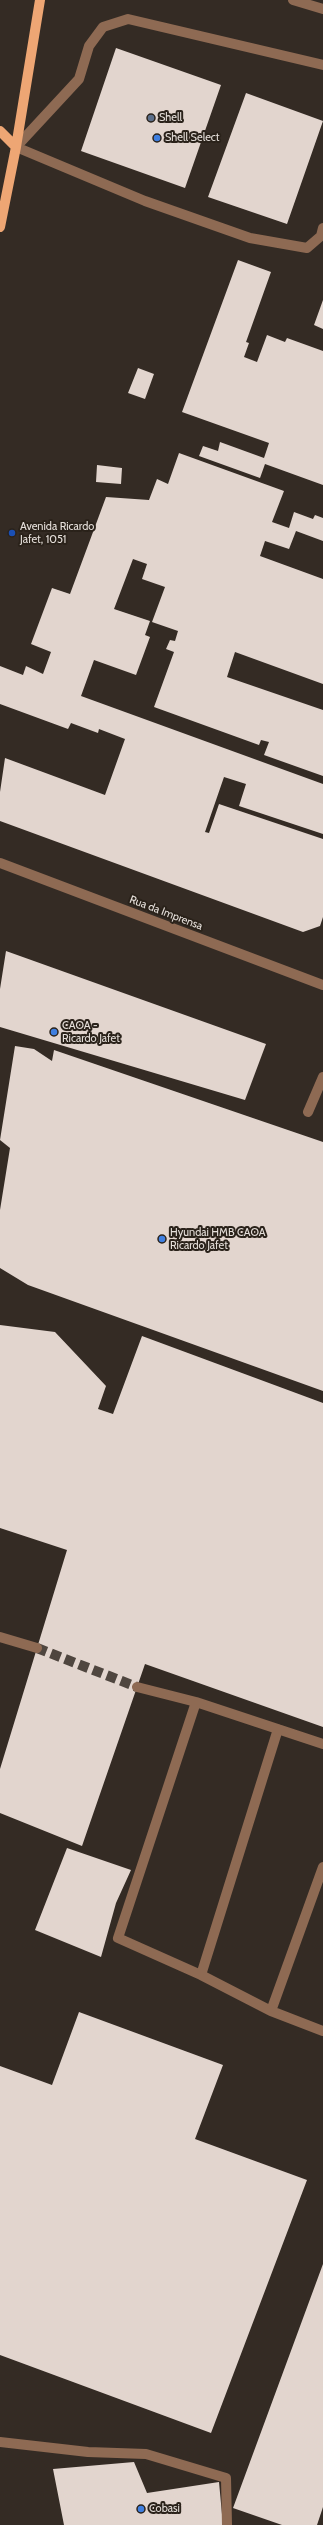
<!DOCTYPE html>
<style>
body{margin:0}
canvas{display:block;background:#342b24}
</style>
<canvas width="323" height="2525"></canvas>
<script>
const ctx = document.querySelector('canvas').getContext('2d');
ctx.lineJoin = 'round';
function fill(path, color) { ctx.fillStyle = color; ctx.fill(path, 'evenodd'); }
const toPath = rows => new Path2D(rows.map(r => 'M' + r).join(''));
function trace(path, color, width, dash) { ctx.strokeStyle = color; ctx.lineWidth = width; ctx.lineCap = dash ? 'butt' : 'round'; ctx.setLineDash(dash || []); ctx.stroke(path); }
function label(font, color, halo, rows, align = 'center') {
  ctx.font = font + ' Cabin,sans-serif'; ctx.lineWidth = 4; ctx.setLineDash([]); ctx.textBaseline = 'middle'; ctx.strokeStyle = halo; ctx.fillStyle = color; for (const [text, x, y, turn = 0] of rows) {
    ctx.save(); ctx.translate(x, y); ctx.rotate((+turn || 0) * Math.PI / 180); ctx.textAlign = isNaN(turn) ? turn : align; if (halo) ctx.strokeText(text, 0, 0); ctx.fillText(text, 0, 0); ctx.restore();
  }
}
fill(toPath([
 [116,48,221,85,185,188,81,151],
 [246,93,323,121,287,224,208,197],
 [238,260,271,272,246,342,249,343,244,357,257,362,267,335,285,342,287,338,323,351,323,485,265,464,260,478,199,456,203,446,218,451,220,442,264,458,269,443,182,412],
 [323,300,323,329,314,325],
 [138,368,154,374,145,399,128,393],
 [179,453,284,491,272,522,289,528,294,512,313,519,315,515,323,518,323,541,296,531,289,549,265,541,260,556,323,579,323,684,235,652,227,677,323,710,323,776,264,755,269,742,261,740,259,745,154,707,174,652,166,649,170,640,175,641,178,631,152,622,165,587,142,579,147,564,133,559,114,609,150,621,145,635,150,637,136,675,94,660,81,696,323,784,323,834,239,806,246,784,224,777,205,832,209,833,219,804,323,839,323,917,320,926,303,932,0,821,0,792,5,758,105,795,125,739,99,729,98,733,71,723,68,729,0,704,0,666,23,675,26,666,43,674,51,652,31,644,52,588,70,594,106,497,149,500,157,479,168,484],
 [97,465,122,468,121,484,96,482],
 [6,951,266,1044,245,1100,0,1027,0,989],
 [15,1046,34,1049,52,1061,54,1050,323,1142,323,1391,28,1285,0,1268,0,1210,10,1148,0,1140],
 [0,1325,55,1332,106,1386,98,1409,113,1414,142,1336,323,1403,323,1727,145,1664,82,1846,0,1813,0,1769,67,1550,0,1528],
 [67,1848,131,1870,116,1903,101,1957,35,1930],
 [79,2012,223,2065,195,2139,307,2180,211,2433,0,2355,0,2066,52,2085],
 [323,2264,323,2507,317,2525,282,2525,233,2508],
 [134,2462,147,2493,219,2482,223,2525,64,2525,53,2469]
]), '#e2d5ce');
trace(toPath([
 [37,1648,137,1687]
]), '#4f463f', 10, [10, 5]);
trace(toPath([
 [293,0,323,9],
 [323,65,128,19,103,27,89,46,79,79,16,147,145,201,250,238,307,248,321,236,323,228],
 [0,863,323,985],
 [308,1112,323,1077],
 [0,1637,37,1648],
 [137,1687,196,1702,323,1744],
 [196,1702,118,1938,201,1975,271,2011,323,1867],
 [201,1975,278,1729],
 [271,2011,323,2031],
 [0,2442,88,2452,146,2454,226,2478,227,2525]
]), '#8e6a53', 10);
trace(toPath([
 [0,131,16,147],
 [0,227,16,147,40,0]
]), '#eea674', 10);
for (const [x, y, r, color] of [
 [151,118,4,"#5c6f8a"],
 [157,138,4,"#3f7fe0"],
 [12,533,4,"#1a4fb4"],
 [54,1032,4,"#3f7fe0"],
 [162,1239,4,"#3f7fe0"],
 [141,2509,4,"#3f7fe0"]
]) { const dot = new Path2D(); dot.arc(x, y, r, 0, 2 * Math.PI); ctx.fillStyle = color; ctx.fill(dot); trace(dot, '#2a221a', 1.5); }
label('11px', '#e5dfda', '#2a221a', [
 ["Shell",159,118],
 ["Shell Select",165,138],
 ["Avenida Ricardo",20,527],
 ["Jafet, 1051",20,540],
 ["CAOA -",62,1026],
 ["Ricardo Jafet",62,1039],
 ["Hyundai HMB CAOA",170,1233],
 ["Ricardo Jafet",170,1246],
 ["Cobasi",149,2509]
], 'left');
label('11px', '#e5dfda', '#2a221a', [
 ["Rua da Imprensa",166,913,21]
]);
</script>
